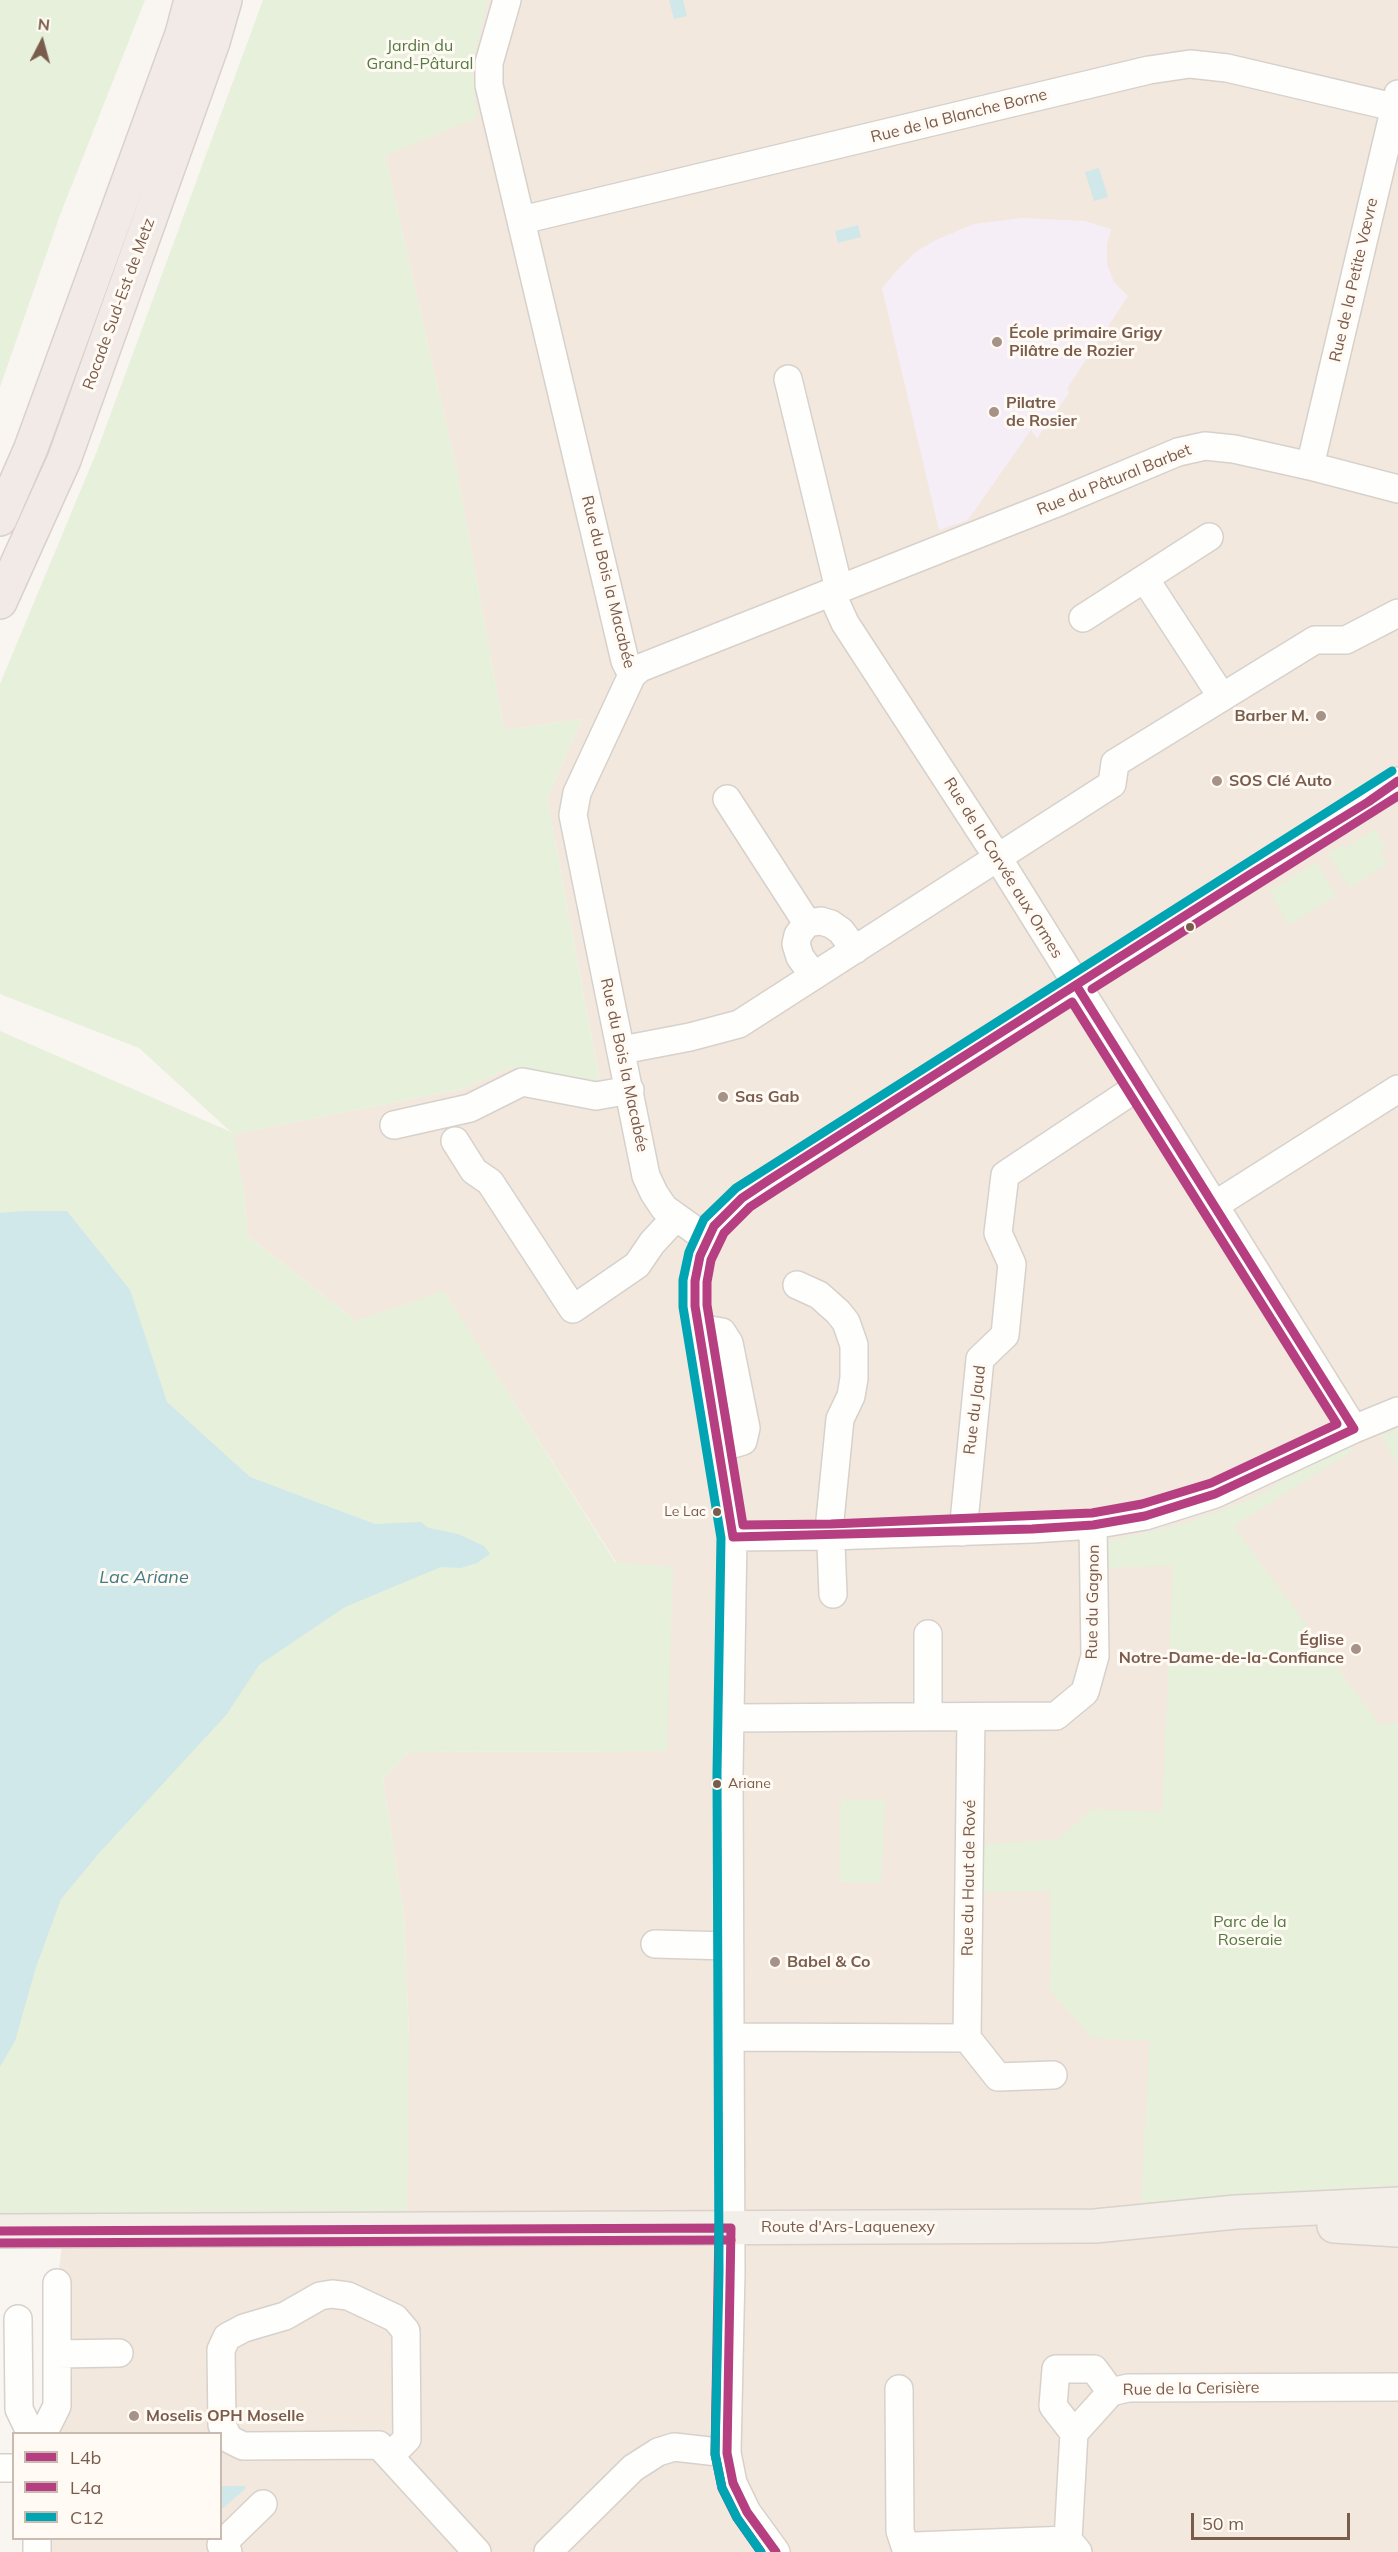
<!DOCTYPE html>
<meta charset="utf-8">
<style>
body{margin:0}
#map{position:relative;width:1398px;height:2552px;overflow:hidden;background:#f9f5f0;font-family:Mulish,sans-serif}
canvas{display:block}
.legend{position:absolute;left:12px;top:2432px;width:210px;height:108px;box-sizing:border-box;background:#fffaf3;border:2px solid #cabbb1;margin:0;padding:8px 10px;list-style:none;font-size:18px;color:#7a5c4d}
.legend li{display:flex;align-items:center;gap:12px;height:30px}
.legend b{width:30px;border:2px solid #cabbb1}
.north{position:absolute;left:12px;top:12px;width:60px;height:60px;-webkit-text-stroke:4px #fffaf3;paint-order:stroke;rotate:6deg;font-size:16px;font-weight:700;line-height:24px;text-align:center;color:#7a5c4d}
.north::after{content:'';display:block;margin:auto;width:21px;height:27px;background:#7a5c4d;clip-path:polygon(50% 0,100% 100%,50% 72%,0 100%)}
.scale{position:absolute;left:1191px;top:2513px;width:159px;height:27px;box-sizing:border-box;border:3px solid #7a5c4d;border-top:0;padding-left:8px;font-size:18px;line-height:21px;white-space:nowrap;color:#7a5c4d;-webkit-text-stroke:4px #fffaf3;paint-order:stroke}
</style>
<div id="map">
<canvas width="1398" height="2552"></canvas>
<ul class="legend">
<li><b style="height:8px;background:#b63f82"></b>L4b</li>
<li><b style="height:8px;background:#b63f82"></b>L4a</li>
<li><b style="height:8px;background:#00a4b2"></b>C12</li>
</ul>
<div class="north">N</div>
<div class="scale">50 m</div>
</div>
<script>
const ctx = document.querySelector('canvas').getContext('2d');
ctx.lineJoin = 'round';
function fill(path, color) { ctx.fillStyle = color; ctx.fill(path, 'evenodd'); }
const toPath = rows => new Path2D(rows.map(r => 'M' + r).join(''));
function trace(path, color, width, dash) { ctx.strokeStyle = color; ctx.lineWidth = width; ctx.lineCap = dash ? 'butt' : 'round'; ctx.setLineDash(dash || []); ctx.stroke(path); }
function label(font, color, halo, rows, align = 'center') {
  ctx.font = font + ' Mulish,sans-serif'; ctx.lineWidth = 6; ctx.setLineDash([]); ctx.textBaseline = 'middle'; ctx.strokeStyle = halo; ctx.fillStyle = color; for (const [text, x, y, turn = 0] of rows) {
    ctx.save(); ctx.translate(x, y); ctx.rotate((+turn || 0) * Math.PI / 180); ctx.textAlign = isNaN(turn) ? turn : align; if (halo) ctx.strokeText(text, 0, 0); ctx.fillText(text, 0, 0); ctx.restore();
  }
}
fill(toPath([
 [465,0,1398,0,1398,2552,37,2552,37,2539,220,2538,220,2434,38,2433,64,2230,409,2036,404,1916,383,1779,409,1752,666,1751,616,1562,444,1292,356,1321,248,1236,244,1194,233,1134,463,1089,512,1067,600,1082,547,799,582,719,504,730,457,471,385,156]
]), '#f2e8de');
fill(toPath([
 [1022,218,1085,221,1111,229,1107,245,1107,264,1114,282,1128,296,1067,389,1069,393,1058,409,1055,424,1042,431,1037,439,1031,430,968,520,939,530,882,288,900,267,917,251,936,240,974,224]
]), '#f6eef6');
fill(toPath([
 [0,0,145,0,60,215,0,387],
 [263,0,488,0,473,62,477,118,385,156,457,471,504,730,582,719,547,799,600,1083,512,1067,463,1089,234,1134,244,1194,248,1236,356,1321,444,1291,615,1562,673,1567,667,1751,409,1752,383,1779,404,1916,409,2036,407,2215,0,2231,0,1031,231,1132,139,1048,0,994,0,684,97,451],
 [1375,829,1386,848,1380,853,1387,864,1350,888,1327,854,1342,845,1345,848],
 [1316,862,1337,896,1288,925,1269,891],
 [1398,1429,1398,1466,1380,1435],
 [1349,1444,1354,1450,1234,1526,1380,1725,1398,1722,1398,2201,1141,2202,1150,2041,1092,2038,1050,1991,1051,1891,979,1892,975,1845,1059,1839,1092,1809,1162,1812,1173,1566,1099,1568,1099,1543,1178,1525,1224,1510,1259,1495,1313,1462],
 [841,1799,885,1800,881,1883,839,1882]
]), '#e7f0db');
fill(toPath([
 [669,0,683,0,687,16,674,19],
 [1099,168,1108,197,1094,201,1085,172],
 [858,225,861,237,838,243,835,231],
 [26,1211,67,1211,130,1290,167,1402,250,1477,375,1524,421,1522,429,1528,458,1534,484,1546,490,1554,477,1563,461,1568,441,1567,345,1607,259,1665,227,1714,100,1852,61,1899,36,1967,15,2041,0,2067,0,1213],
 [221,2486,245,2486,245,2489,221,2510]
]), '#d0e8ea');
const minor = toPath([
 [507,0,489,63,489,85,625,661,632,675],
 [522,220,1149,70,1190,64,1227,68,1398,108],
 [788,379,839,589],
 [1310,466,1398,94],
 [1145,579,1222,697],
 [831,592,845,623,998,858,1354,1429],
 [1083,618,1209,537],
 [727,799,807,923],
 [814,976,800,957,796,944,798,935,807,923,821,921,831,924,841,931,855,950],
 [622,1050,690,1037,739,1024,1112,784,1115,763,1315,640,1346,640,1398,613],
 [394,1125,470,1108,522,1082,596,1096,630,1090],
 [455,1141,474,1171,490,1182,573,1309,637,1265,652,1243,676,1217],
 [1215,1205,1398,1089],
 [707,1239,664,1208,654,1193,646,1176,573,815,577,793,632,675,640,668,1059,502,1178,452,1205,446,1234,449,1310,466,1398,489],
 [797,1285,819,1295,838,1312,846,1322,854,1345,854,1378,851,1396,840,1419,830,1520,833,1594],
 [699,1328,722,1332,729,1343,746,1428,743,1441,720,1448],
 [963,1532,980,1359,1005,1335,1012,1264,998,1233,1005,1175,1139,1086],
 [733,1537,831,1536,1032,1529,1093,1525,1145,1516,1215,1494,1354,1429,1398,1411],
 [928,1634,928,1717],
 [730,1718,1056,1716,1085,1692,1095,1656,1093,1525],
 [655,1944,729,1946],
 [730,2037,967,2038,971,1717],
 [967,2038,998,2077,1053,2075],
 [18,2319,19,2409,31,2434],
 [57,2354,119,2353],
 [899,2389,900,2531,907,2552],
 [1074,2433,1053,2406,1056,2369,1094,2369,1111,2392],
 [43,2434,57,2406,57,2283],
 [390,2456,407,2439,406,2331,395,2318,348,2296,332,2294,320,2296,285,2316,244,2328,227,2337,221,2350,222,2425,229,2439,243,2446,379,2445,477,2552],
 [0,2468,14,2468],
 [1068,2540,1074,2433,1111,2392,1128,2388,1398,2387],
 [37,2552,37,2538],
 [228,2552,221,2545,263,2504],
 [548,2552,633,2468,658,2452,674,2447,727,2453],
 [776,2552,747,2512,733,2483,727,2453,731,2272,729,1773,733,1537,695,1306,695,1281,700,1256,714,1226,742,1198,1398,781],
 [906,2552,915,2546,1068,2540,1078,2552]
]);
const major = toPath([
 [1334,2226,1398,2230],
 [0,2231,1095,2226,1236,2212,1398,2204]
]);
const highway = toPath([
 [0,519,31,448,182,34,191,0],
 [0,602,64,460,213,42,225,0]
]);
trace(minor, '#d7d1cb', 30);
trace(major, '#dad1cc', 36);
trace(highway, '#dad1cc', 36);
trace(minor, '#fefefd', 27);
trace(major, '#f3eee8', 33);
trace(highway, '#f2eae7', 33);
trace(toPath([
 [1076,985,1354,1429,1215,1494,1145,1516,1093,1525,1032,1529,733,1537,695,1306,695,1281,700,1256,714,1226,742,1198,769,1180,1249,875,1368,802,1398,781],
 [731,2228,727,2453,733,2483,747,2512,776,2552],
 [0,2231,731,2228]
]), '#b63f82', 9);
trace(toPath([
 [1092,989,1398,796],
 [1072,1002,1337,1424,1211,1483,1142,1504,1092,1513,831,1524,743,1525,707,1305,707,1282,711,1260,724,1233,750,1207,776,1190,1072,1002],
 [719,2228,715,2454,722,2488,737,2518,761,2552],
 [0,2243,731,2240]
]), '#b63f82', 9);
trace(toPath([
 [761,2552,737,2518,722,2488,715,2454,719,2272,717,1773,721,1538,683,1307,683,1280,689,1252,704,1219,736,1188,1392,771]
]), '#00a4b2', 9);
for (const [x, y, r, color] of [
 [997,342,6,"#a69286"],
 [994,412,6,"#a69286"],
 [1321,716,6,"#a69286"],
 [1217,781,6,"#a69286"],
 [1190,927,5,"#7a5c4d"],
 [723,1097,6,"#a69286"],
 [717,1512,5,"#7a5c4d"],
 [1356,1649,6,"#a69286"],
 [717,1784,5,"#7a5c4d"],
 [775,1962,6,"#a69286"],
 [134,2416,6,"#a69286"]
]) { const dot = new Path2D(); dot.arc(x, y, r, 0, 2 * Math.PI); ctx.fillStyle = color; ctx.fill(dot); trace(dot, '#fffaf3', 2); }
label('14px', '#7a5c4d', '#fffaf3', [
 ["Le Lac",706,1512],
 ["Ariane",728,1784,"left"]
], 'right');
label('16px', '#537a41', '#fffaf3', [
 ["Jardin du",420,46],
 ["Grand-Pâtural",420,64],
 ["Parc de la",1250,1922],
 ["Roseraie",1250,1940]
]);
label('16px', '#7a5c4d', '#fffaf3', [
 ["Rue de la Blanche Borne",959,116,-14],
 ["Rue de la Petite Vœvre",1354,280,-77],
 ["Rocade Sud-Est de Metz",119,304,-70],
 ["Rue du Pâtural Barbet",1114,480,-22],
 ["Rue du Bois la Macabée",608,582,76],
 ["Rue de la Corvée aux Ormes",1003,868,58],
 ["Rue du Bois la Macabée",624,1065,78],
 ["Rue du Jaud",975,1410,-83],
 ["Rue du Gagnon",1093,1602,-89],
 ["Rue du Haut de Rové",969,1878,-89],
 ["Route d'Ars-Laquenexy",848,2227],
 ["Rue de la Cerisière",1191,2389,-1]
]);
label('bold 16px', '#7a5c4d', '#fffaf3', [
 ["École primaire Grigy",1009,333],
 ["Pilâtre de Rozier",1009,351],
 ["Pilatre",1006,403],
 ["de Rosier",1006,421],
 ["Barber M.",1309,716,"right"],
 ["SOS Clé Auto",1229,781],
 ["Sas Gab",735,1097],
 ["Église",1344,1640,"right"],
 ["Notre-Dame-de-la-Confiance",1344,1658,"right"],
 ["Babel & Co",787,1962],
 ["Moselis OPH Moselle",146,2416]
], 'left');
label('italic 18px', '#437c86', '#fffaf3', [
 ["Lac Ariane",144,1578]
]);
</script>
